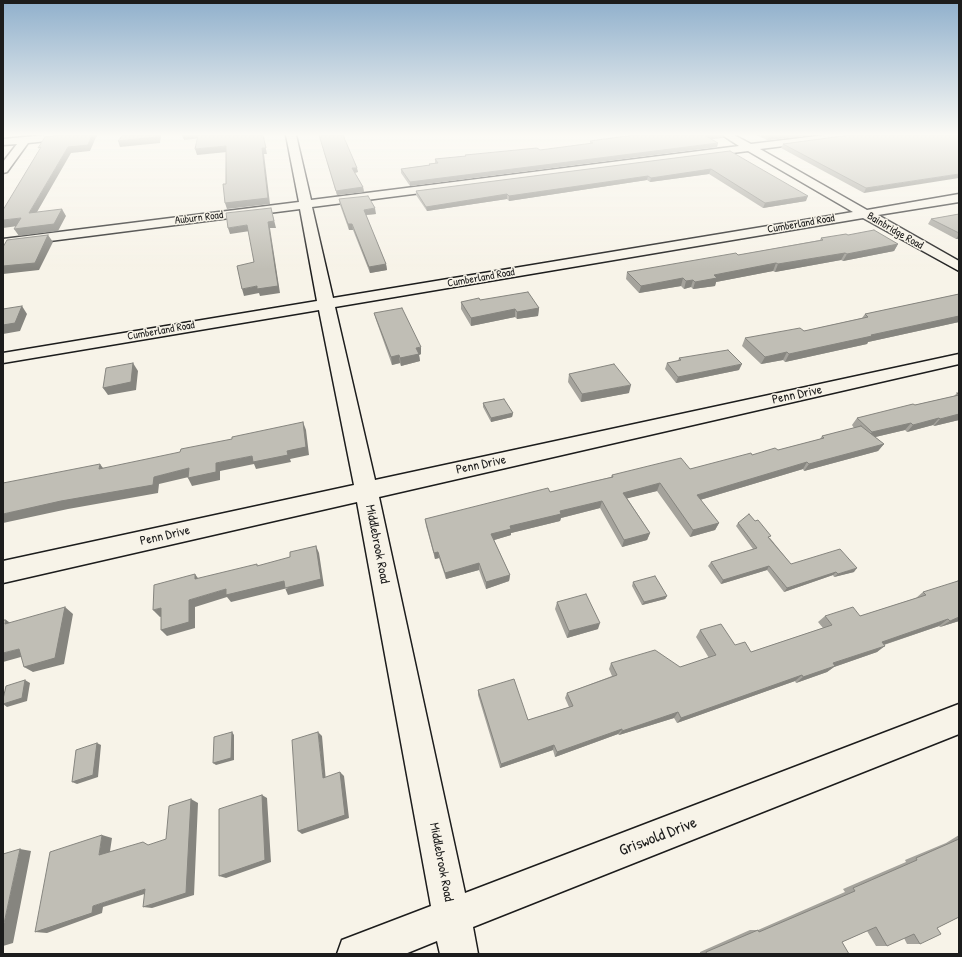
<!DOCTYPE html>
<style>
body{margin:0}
#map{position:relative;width:962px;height:957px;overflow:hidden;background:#f7f3e8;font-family:"Patrick Hand",sans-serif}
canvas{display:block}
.frame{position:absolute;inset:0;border:4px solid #1c1c1c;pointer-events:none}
</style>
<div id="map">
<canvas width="962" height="957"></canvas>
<div class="frame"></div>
</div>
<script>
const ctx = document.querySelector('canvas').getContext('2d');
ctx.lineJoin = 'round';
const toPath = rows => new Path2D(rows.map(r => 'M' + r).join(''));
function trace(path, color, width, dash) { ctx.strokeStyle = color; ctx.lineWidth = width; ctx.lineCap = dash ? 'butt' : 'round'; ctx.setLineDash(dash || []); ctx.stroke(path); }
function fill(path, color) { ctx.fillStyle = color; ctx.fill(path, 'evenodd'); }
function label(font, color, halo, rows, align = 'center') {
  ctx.font = font + ' "Patrick Hand",sans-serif'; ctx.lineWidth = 3; ctx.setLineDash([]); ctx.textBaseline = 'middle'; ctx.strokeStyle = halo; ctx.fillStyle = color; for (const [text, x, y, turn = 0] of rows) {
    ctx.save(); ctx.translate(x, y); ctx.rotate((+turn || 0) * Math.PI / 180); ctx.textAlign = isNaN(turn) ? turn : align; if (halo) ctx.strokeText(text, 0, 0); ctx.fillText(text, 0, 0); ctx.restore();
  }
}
const minor = toPath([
 [46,135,81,135,76,138,28,143,7,172,3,173,3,162,17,144,3,145,3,139,46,135],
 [286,135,296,135,311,200,739,146,722,135,734,135,751,144,825,135,853,135,848,138,760,149,867,210,959,194,959,202,878,215,959,261,959,271,863,218,335,307,375,480,959,354,959,364,379,497,465,893,959,704,959,734,473,927,478,954,440,954,437,941,405,954,337,954,342,940,431,906,357,502,3,583,3,561,354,485,319,310,3,363,3,353,317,301,300,209,3,247,3,239,299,202,286,135],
 [748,151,853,212,333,298,312,207,748,151]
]);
trace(minor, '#1c1c1c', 3);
fill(minor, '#f7f3e8');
fill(toPath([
 [319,135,343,135,358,172,355,173,363,187,364,192,337,195],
 [757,135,813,135,767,140],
 [850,135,959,135,864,193,781,148,783,144],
 [723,138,711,139,718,143,717,147,410,186,401,173,401,169,429,165,429,164,435,163,435,159,465,156,465,155,540,150,590,144,590,141],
 [730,151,806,201,763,208,709,174,650,182,647,180,509,201,507,199,427,211,416,195,416,191],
 [339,199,376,214,366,215,386,264,387,270,370,273,353,230,349,230,340,205],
 [959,214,959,239,956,239,928,224,931,219],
 [848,235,898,244,894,251,843,261,841,260,775,272,773,271,716,282,715,286,693,289,691,287,684,289,681,286,639,293,626,279,627,272,738,255,820,240,821,238],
 [959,294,959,322,868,342,867,344,785,362,783,360,761,364,742,346,745,338,804,331,862,318,865,314],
 [480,300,539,308,538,316,517,319,515,317,471,326,461,309,461,302],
 [374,313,421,354,419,355,420,361,401,366,400,363,392,365,376,320],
 [679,358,739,370,676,383,665,369,667,363,678,361],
 [569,374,629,393,581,402,568,382],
 [957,393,959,393,959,420,934,426,933,425,907,432,905,430,875,437,884,444,878,451,804,471,803,469,700,500,719,523,715,530,690,537,657,491,627,498,650,533,647,540,622,547,600,508,561,518,560,521,511,533,511,535,494,540,510,575,509,581,486,589,479,570,446,579,439,558,435,559,426,526,425,519,550,492,611,477,612,475,690,469,752,455,778,450,820,439,822,436,854,428,852,425,857,418,954,396],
 [483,403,513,413,512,417,491,422,483,407],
 [738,523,770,538,791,564,854,572,834,577,833,575,784,592,767,570,721,584,708,566,711,562,753,549,736,526],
 [633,582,667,596,665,599,642,605,632,586],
 [923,592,959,621,940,627,939,626,884,645,877,652,834,667,827,672,796,683,795,681,677,723,674,718,619,735,618,734,555,757,553,750,500,768,478,695,478,690,528,720,569,707,565,698,567,693,612,676,609,669,611,663,680,667,709,658,696,637,700,630,751,652,823,628,818,622,825,616,860,616,916,598],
 [557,602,598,629,567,638,555,609],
 [959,835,959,917,937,928,920,944,907,944,904,938,887,946,876,946,867,931,842,942,849,954,700,954,700,952,750,930,758,930,845,892,843,889,906,862,905,860,946,843]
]), '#a5a39c');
fill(toPath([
 [92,135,97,135,90,151,71,153,33,219,29,213,68,147],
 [158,135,161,135,160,143,120,147,118,141],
 [182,135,199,135,201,138,184,140],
 [263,135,267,154,264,154,270,204,227,209,225,203,262,148],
 [713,135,724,135,723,138,705,140,706,136],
 [782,135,813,135,767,140,769,136],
 [718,143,717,147,410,186,410,182],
 [226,146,227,152,197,155,195,149],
 [352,168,357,168,358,172,353,173],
 [711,169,709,174,650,182,651,178],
 [959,174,959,178,864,193,866,188],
 [648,176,647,180,509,201,509,196],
 [363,187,364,192,337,195,336,191],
 [507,194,507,199,427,211,426,207],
 [808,196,806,201,763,208,765,203],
 [271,208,276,228,270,228,280,293,260,296,259,293,244,296,242,289,257,286,268,222],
 [375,208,376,214,365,215,364,210],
 [62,209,66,216,58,231,19,236,14,229],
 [21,218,25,225,3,228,3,220],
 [348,224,352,224,353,230,349,230],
 [247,225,250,231,230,234,228,228],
 [959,234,959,239,956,239],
 [48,235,53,242,39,270,3,274,3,266],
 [898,244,894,251,843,261,847,254],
 [845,253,841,260,775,272,778,264],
 [776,263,773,271,716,282,715,286,693,289,695,282,714,275],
 [386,264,387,270,370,273,369,267],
 [683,278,681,286,639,293,641,286],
 [693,280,691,287,684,289,686,281],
 [22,306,27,314,20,331,3,334,3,325],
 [539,308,538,316,517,319,517,312],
 [515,309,515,317,471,326,471,318],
 [959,316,959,322,868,342,867,344,785,362,789,354,871,335],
 [421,347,421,354,419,355,420,361,401,366,400,358,416,348],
 [787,352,783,360,761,364,765,357],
 [399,355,400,363,392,365,391,357],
 [133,363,138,371,136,390,108,395,103,388],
 [742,364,739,370,676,383,678,377],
 [631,385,629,393,581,402,582,394],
 [513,413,512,417,491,422,491,418],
 [959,414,959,420,934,426,940,419],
 [939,418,933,425,907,432,913,425],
 [303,422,306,430,309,455,290,459,291,462,256,469,254,464,220,471,220,480,192,486,188,478,216,463,252,456,287,451],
 [911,423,905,430,867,439,872,432],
 [884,444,878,451,804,471,809,464],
 [807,462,803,469,693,502,697,495],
 [100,464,106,472,99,469],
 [189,468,193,476,159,484,158,493,68,509,3,523,3,514],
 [660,483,657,491,621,500,623,493],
 [602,501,600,508,561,518,560,521,511,533,511,535,491,541,491,534,510,526,560,511],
 [719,523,715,530,690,537,693,530],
 [650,533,647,540,622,547,624,540],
 [316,546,319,553,324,586,288,595,285,588],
 [438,552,439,558,435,559,434,553],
 [479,563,479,570,446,579,445,573],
 [769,566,767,570,721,584,723,580],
 [857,568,854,572,834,577,838,574],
 [836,572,833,575,784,592,787,588],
 [195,574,200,581,195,579],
 [510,575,509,581,486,589,486,582],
 [284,581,288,588,231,602,227,597,195,607,195,628,167,636,161,630,189,600,226,589],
 [667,596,665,599,642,605,644,602],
 [65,607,73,614,64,664,33,672,24,667],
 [161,608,167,615,160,617,153,610],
 [959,617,959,621,940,627,950,621],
 [948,619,939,626,874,648,882,642],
 [6,620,15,626,5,624],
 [600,623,598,629,567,638,569,631],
 [885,646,877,652,834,667,827,672,796,683,803,677,833,663],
 [19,649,28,655,3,662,3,653],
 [802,675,795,681,677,723,681,718],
 [25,680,30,683,27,701,7,707,3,704],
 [678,712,674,718,619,735,622,731],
 [622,729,618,734,555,757,557,752],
 [232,732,234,735,234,760,216,765,213,763],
 [318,732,322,736,326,782,323,778],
 [97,743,101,745,98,777,77,784,72,782],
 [554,745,553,750,500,768,501,764],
 [340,772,344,776,349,818,302,834,298,831],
 [262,795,267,798,271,862,226,878,219,876],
 [191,799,198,803,194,895,152,908,143,907],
 [102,835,112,838,109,858,99,855],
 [20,849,31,851,13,943,3,946,3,928],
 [145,889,154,891,103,907,102,913,47,933,35,932,93,906]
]), '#86857f');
const building = toPath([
 [61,135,92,135,88,145,68,147,29,213,62,209,54,224,14,229,21,218,3,220,3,210,41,147,38,148,45,137,61,135],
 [123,135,158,135,157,137,118,141,123,135],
 [198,135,263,135,266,148,262,148,268,198,225,203,223,184,226,184,226,146,195,149,198,135],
 [319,135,343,135,357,168,352,168,363,187,336,191,319,135],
 [634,135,713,135,706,136,718,143,410,182,401,169,430,165,429,164,438,163,435,159,466,156,465,155,537,148,540,150,593,143,590,141,634,135],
 [766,135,782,135,769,136,766,135],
 [850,135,959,135,959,174,866,188,783,144,850,135],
 [730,151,808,196,765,203,711,169,651,178,648,176,509,196,507,194,426,207,416,191,730,151],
 [368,196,375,208,364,210,386,264,369,267,352,224,348,224,339,199,368,196],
 [271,208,274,221,268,222,278,286,257,289,257,286,242,289,237,266,254,262,247,225,228,228,226,213,271,208],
 [959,214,959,233,931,219,959,214],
 [874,230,898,244,847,254,845,253,778,264,776,263,714,275,717,278,695,282,693,280,686,281,683,278,641,286,627,272,736,253,738,255,823,240,821,238,846,234,848,235,874,230],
 [48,235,35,263,3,266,3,247,7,240,48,235],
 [528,292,539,308,517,312,515,309,471,318,461,302,479,298,480,300,528,292],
 [959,294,959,316,871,335,872,336,789,354,787,352,765,357,745,338,800,328,804,331,868,317,865,314,959,294],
 [22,306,15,323,3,325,3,309,22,306],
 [402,308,421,347,416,348,419,354,400,358,399,355,391,357,374,313,402,308],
 [728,350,742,364,678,377,667,363,681,360,679,358,728,350],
 [133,363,131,382,103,388,106,368,133,363],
 [614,364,631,385,582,394,569,374,614,364],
 [957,393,959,393,959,414,940,419,939,418,913,425,911,423,872,432,857,418,913,404,915,405,959,395,957,393],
 [504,399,513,413,491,418,483,403,504,399],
 [303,422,306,447,287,451,288,455,253,462,252,456,216,463,216,472,188,478,189,468,154,477,153,485,61,501,3,514,3,483,100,464,99,469,180,452,181,449,232,439,232,437,303,422],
 [861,426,884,444,809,464,807,462,697,495,719,523,693,530,660,483,623,493,650,533,624,540,602,501,560,511,561,514,510,526,511,529,491,534,510,575,486,582,479,563,445,573,438,552,434,553,425,519,548,488,550,492,591,482,613,477,612,475,681,458,690,469,751,453,752,455,775,448,778,450,824,438,822,436,861,426],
 [749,514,755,521,758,520,771,536,768,537,791,564,840,549,857,568,838,574,836,572,787,588,769,566,723,580,711,562,757,548,738,523,749,514],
 [316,546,321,579,285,588,284,581,226,595,226,589,189,600,189,622,161,630,161,608,153,610,154,585,195,574,195,579,257,564,257,566,290,557,290,552,316,546],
 [655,576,667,596,644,602,633,582,655,576],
 [958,581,959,582,959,617,950,621,948,619,882,642,885,646,833,663,835,666,803,677,802,675,681,718,678,712,622,731,622,729,557,752,554,745,501,764,478,690,514,679,528,720,573,706,567,693,617,675,611,663,655,650,680,667,716,655,700,630,721,624,735,645,745,642,751,652,832,625,825,616,853,607,860,616,926,595,923,592,958,581],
 [586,594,600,623,569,631,557,602,586,594],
 [65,607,55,658,24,667,19,649,3,653,3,620,6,620,5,624,65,607],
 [25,680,22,698,3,704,3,699,6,686,25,680],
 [232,732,231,758,213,763,214,737,232,732],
 [318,732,323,778,340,772,345,815,298,831,292,740,318,732],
 [97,743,93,775,72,782,76,750,97,743],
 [262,795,265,860,219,876,219,809,262,795],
 [191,799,186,893,143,907,145,889,93,906,92,913,35,932,50,852,102,835,99,855,143,842,148,845,166,839,169,806,191,799],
 [959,839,959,917,937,928,941,934,920,944,914,934,887,946,876,927,842,942,849,954,707,954,706,952,758,930,759,932,855,891,853,888,917,860,916,858,959,839],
 [20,849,3,928,3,854,20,849]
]);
fill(building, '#c0beb5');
trace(building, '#86857f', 1);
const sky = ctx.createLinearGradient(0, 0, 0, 269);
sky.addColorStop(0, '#90b0cc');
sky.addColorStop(0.5, '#fbfaf5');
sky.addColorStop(1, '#fbfaf500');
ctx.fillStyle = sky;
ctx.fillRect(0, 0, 962, 269);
label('11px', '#1c1c1c', '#f7f3e8', [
 ["Auburn Road",199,218,-7],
 ["Cumberland Road",801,224,-10],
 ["Bainbridge Road",895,231,30],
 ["Cumberland Road",481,278,-10],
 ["Cumberland Road",161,331,-10]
]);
label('13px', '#1c1c1c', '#f7f3e8', [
 ["Penn Drive",797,395,-12],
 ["Penn Drive",481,465,-12],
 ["Penn Drive",165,536,-13],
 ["Middlebrook Road",377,544,79],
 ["Middlebrook Road",441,862,79]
]);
label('16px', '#1c1c1c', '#f7f3e8', [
 ["Griswold Drive",658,837,-21]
]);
</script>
